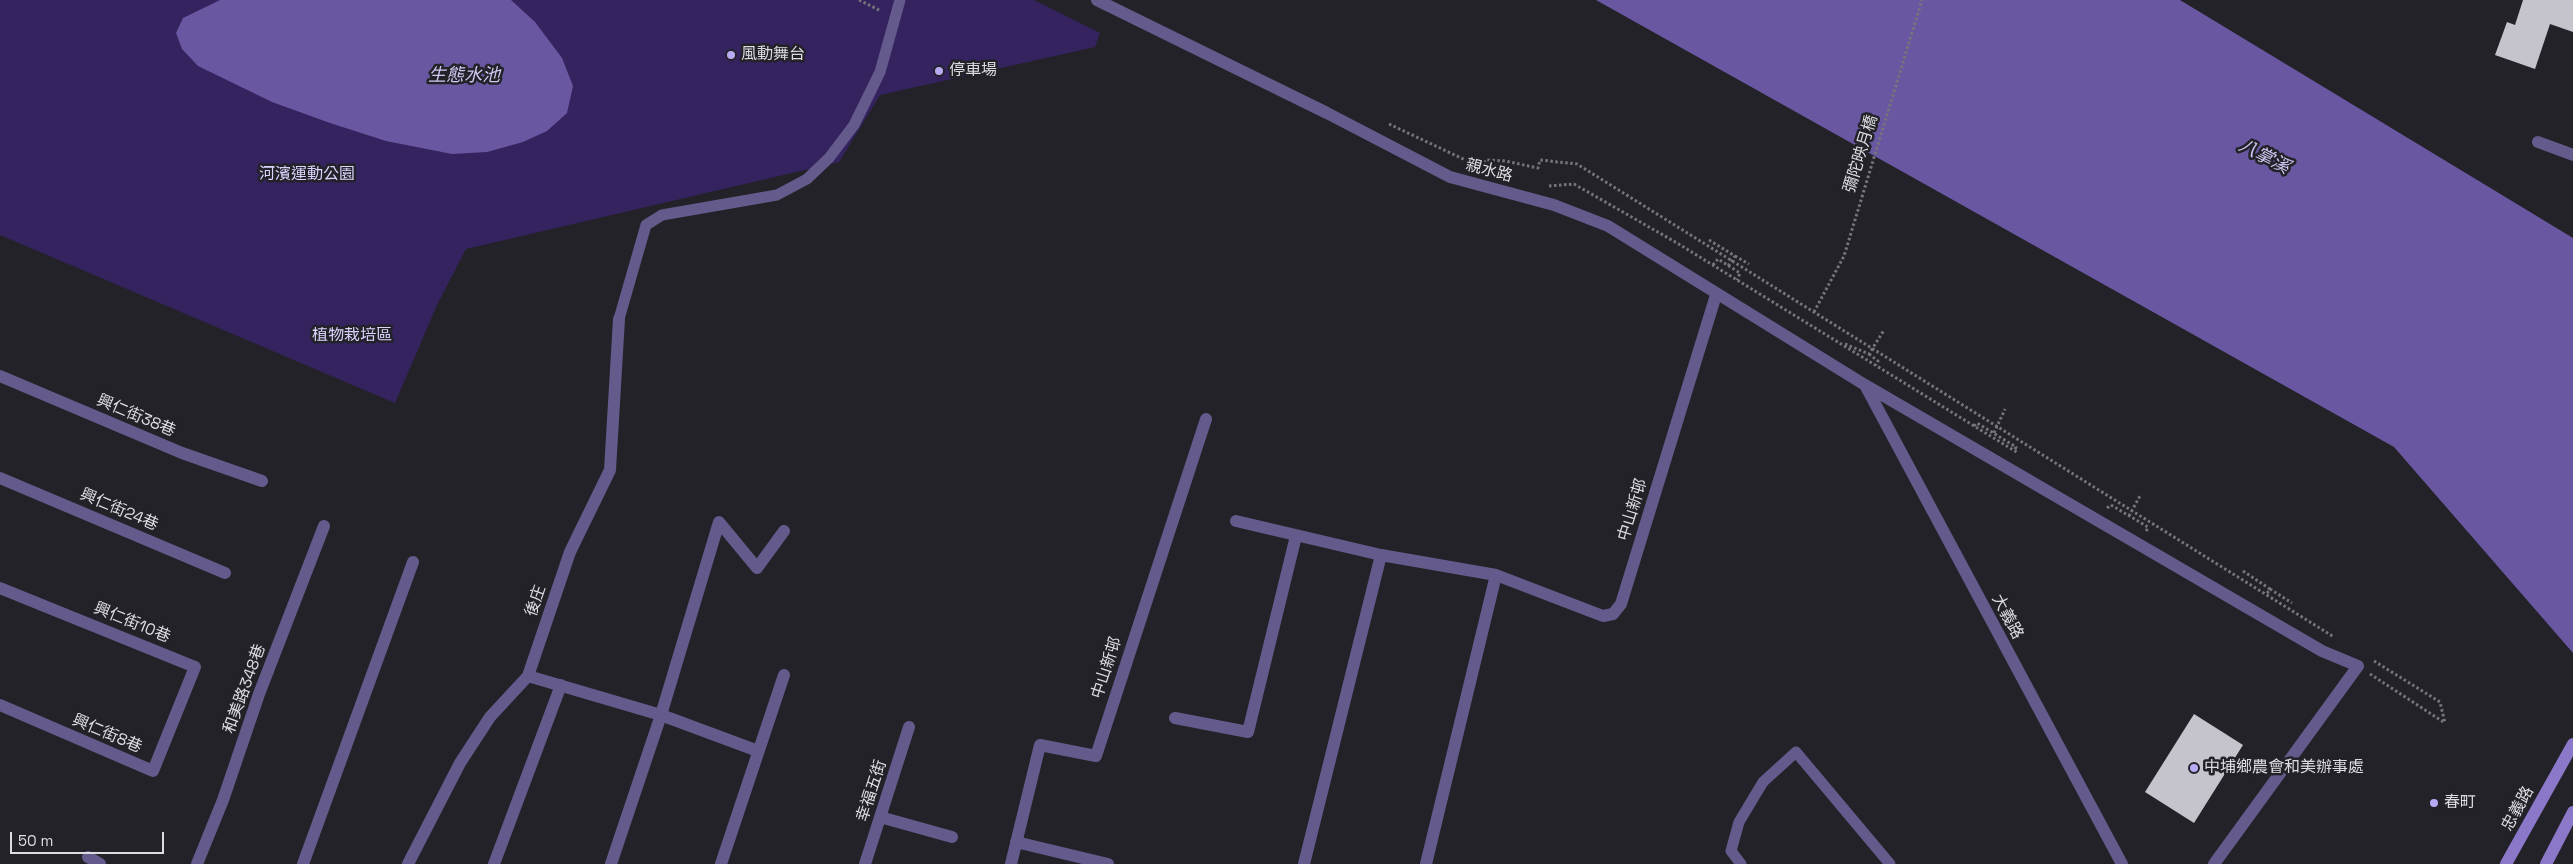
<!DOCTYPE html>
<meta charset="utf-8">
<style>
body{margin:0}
#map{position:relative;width:2573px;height:864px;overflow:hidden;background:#232228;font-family:"Space Grotesk",sans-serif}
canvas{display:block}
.scale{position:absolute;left:10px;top:832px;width:154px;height:22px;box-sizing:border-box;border:2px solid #dddde1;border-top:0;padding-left:6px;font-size:15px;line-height:18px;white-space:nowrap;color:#dddde1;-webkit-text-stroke:4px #232228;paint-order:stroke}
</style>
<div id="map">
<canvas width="2573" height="864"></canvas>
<div class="scale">50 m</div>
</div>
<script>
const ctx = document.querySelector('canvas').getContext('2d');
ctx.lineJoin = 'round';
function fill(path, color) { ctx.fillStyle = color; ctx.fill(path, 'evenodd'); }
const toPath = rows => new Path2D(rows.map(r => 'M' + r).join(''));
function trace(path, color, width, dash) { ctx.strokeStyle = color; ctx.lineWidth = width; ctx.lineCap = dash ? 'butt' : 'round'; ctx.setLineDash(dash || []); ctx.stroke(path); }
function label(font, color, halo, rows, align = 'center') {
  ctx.font = font + ' "Space Grotesk","Noto Sans TC",sans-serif'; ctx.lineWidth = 5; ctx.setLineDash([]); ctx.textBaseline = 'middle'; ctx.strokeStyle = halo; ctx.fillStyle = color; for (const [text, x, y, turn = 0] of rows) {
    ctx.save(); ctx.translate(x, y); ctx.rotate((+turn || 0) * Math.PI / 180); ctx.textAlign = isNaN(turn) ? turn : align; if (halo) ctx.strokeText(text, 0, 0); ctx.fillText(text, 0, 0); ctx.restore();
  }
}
fill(toPath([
 [0,0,1034,0,1100,33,1095,47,880,95,839,162,466,249,437,305,395,403,0,235]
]), '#352360');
fill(toPath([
 [220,0,511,0,535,22,562,58,573,86,567,113,547,131,523,142,487,152,452,154,386,141,330,123,272,102,198,66,182,49,176,33,183,18],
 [1596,0,2180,0,2573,238,2573,653,2394,447]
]), '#6957a1');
fill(toPath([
 [2523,0,2573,0,2573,32,2550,24,2535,69,2495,55,2507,22,2515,25],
 [2194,714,2243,745,2194,823,2145,792]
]), '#c5c3cb');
trace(toPath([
 [859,0,881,11],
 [1389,124,1476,165],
 [1482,167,1485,160,1505,161,1538,168,1540,160,1577,164,2334,637],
 [1549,186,1574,184,1677,243,2018,453],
 [1709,240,1735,256,1728,266],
 [1735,256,1749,264],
 [1713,265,1718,259,1740,273,1737,280],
 [1814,312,1844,256,1922,0],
 [1845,344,1869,354,1884,330],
 [1869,354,1878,361,1876,365],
 [1974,426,1977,423,2016,447,2014,451],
 [1994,433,2005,409],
 [2107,508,2111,505,2148,527,2146,532],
 [2129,516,2141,494],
 [2243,571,2270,589,2266,595],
 [2270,589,2292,603],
 [2374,661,2440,702,2445,723],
 [2370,674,2445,723]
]), '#75757a', 3, [2.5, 2.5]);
trace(toPath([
 [619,319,646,225,662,215,777,195,807,179,829,158,854,125,880,72,900,0],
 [1741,864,1731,851,1739,822,1763,782,1796,752,1890,864]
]), '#655a8c', 11);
trace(toPath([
 [1097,0,1327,113,1450,177,1554,205,1608,226,1865,385,2322,651,2358,666,2214,864],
 [2538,142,2573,155],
 [0,376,182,453,262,481],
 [1865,385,2122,864],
 [0,478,225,573],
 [1236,521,1381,555,1496,575,1603,616,1613,614,1621,604,1716,295],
 [0,588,195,667,153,771,0,705],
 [528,676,661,715,758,751],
 [1175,718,1248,732,1296,536],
 [880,817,952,837],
 [1016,842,1108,864],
 [88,857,100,864],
 [197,864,223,800,259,694,324,526],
 [303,864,413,562],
 [408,864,460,763,490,717,528,676,570,552,610,470,619,319],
 [494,864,561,685],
 [611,864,661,715,719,522,757,568,784,531],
 [721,864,784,675],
 [865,864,909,727],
 [1011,864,1040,745,1096,756,1206,419],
 [1304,864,1381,555],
 [1426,864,1496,575]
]), '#655a8c', 12);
trace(toPath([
 [2506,864,2573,744],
 [2546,864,2573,812]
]), '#8b78c9', 12);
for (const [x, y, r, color] of [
 [731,55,5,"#baaaf6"],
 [939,71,5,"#baaaf6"],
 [2194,768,5,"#baaaf6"],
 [2434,803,5,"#baaaf6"]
]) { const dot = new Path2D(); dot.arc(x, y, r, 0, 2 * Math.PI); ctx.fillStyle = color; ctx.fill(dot); trace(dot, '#232228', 2); }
label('16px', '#dddde1', '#232228', [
 ["風動舞台",741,55],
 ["停車場",949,71],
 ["中埔鄉農會和美辦事處",2204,768],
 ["春町",2444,803]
], 'left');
label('16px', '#dddde1', '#232228', [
 ["彌陀映月橋",1861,154,-73],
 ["親水路",1489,171,15],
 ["興仁街38巷",136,416,23],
 ["興仁街24巷",119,510,23],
 ["中山新邨",1633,510,-73],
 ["後庄",536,601,-71],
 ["大義路",2007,617,62],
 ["興仁街10巷",132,623,22],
 ["中山新邨",1107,668,-72],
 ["和美路348巷",245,689,-70],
 ["興仁街8巷",107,734,23],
 ["幸福五街",872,791,-72],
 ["忠義路",2518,809,-61]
]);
label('16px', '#dad3fe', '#232228', [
 ["河濱運動公園",307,175],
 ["植物栽培區",352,336]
]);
label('italic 18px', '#d0c8f2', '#232228', [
 ["生態水池",464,76],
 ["八掌溪",2264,157,27]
]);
</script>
